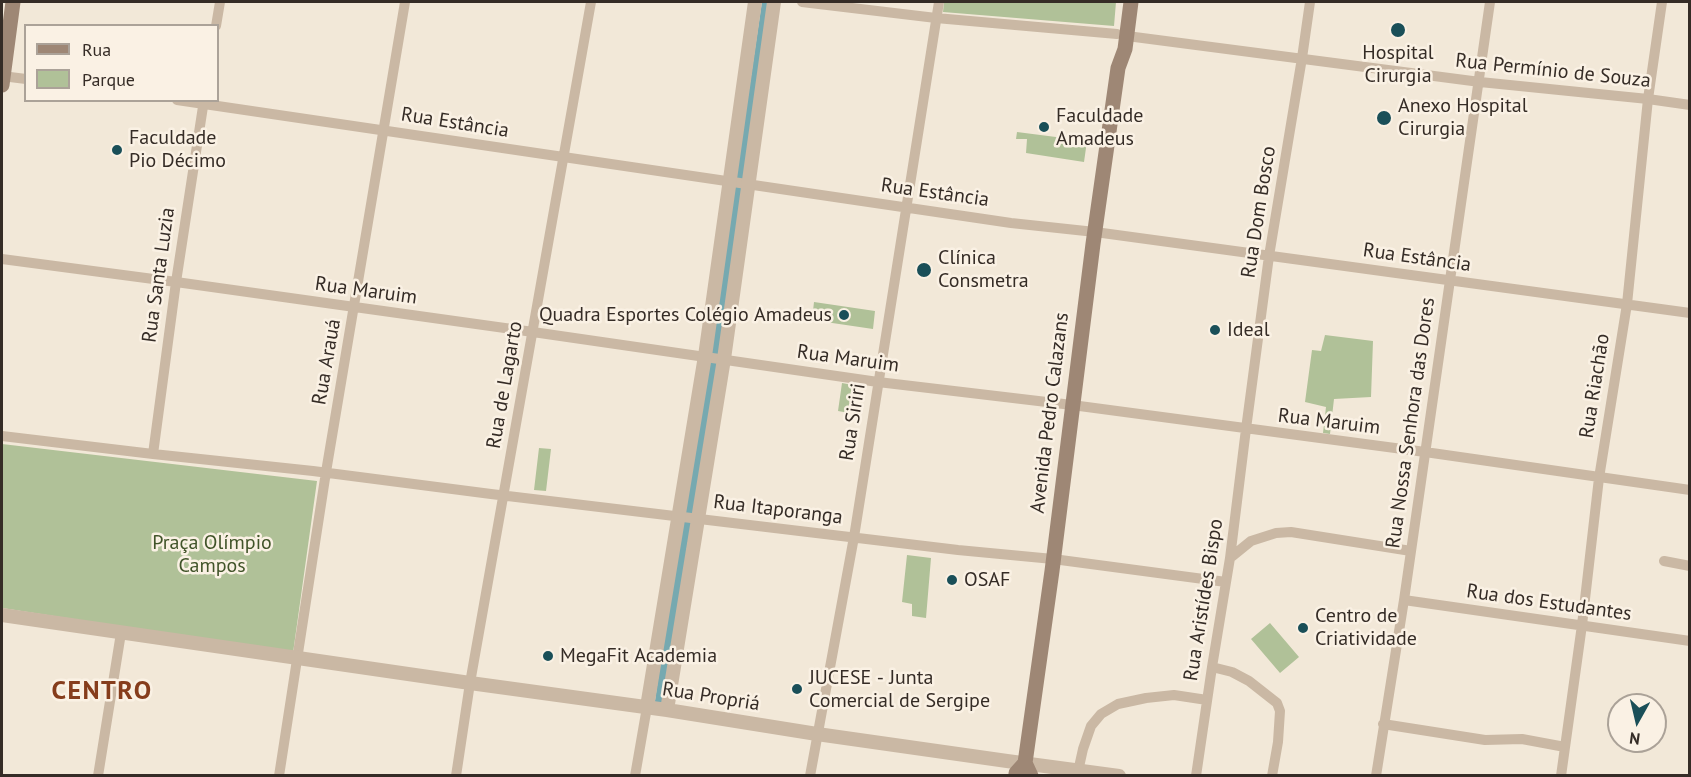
<!DOCTYPE html>
<meta charset="utf-8">
<style>
body{margin:0}
#map{position:relative;width:1691px;height:777px;overflow:hidden;background:#f2e8d8;font-family:"PT Sans",sans-serif}
canvas{display:block}
.frame{position:absolute;inset:0;border:3px solid #352c26;pointer-events:none}
.legend{position:absolute;left:24px;top:24px;width:195px;height:78px;box-sizing:border-box;background:#faf1e4;border:2px solid #aba298;margin:0;padding:8px 10px;list-style:none;font-size:18px;color:#352c26}
.legend li{display:flex;align-items:center;gap:12px;height:30px}
.legend b{width:30px;border:2px solid #aba298}
.north{position:absolute;left:1607px;top:693px;width:60px;height:60px;box-sizing:border-box;background:#faf1e4;border:2px solid #aba298;border-radius:50%;rotate:188deg;font-size:16px;font-weight:700;line-height:24px;text-align:center;color:#352c26}
.north::after{content:'';display:block;margin:auto;width:21px;height:27px;background:#1a4f58;clip-path:polygon(50% 0,100% 100%,50% 72%,0 100%)}
</style>
<div id="map">
<canvas width="1691" height="777"></canvas>
<div class="frame"></div>
<ul class="legend">
<li><b style="height:8px;background:#9e8775"></b>Rua</li>
<li><b style="height:16px;background:#b0c198"></b>Parque</li>
</ul>
<div class="north">N</div>
</div>
<script>
const ctx = document.querySelector('canvas').getContext('2d');
ctx.lineJoin = 'round';
function fill(path, color) { ctx.fillStyle = color; ctx.fill(path, 'evenodd'); }
const toPath = rows => new Path2D(rows.map(r => 'M' + r).join(''));
function trace(path, color, width, dash) { ctx.strokeStyle = color; ctx.lineWidth = width; ctx.lineCap = dash ? 'butt' : 'round'; ctx.setLineDash(dash || []); ctx.stroke(path); }
function label(font, color, halo, rows, align = 'center') {
  ctx.font = font + ' "PT Sans",sans-serif'; ctx.lineWidth = 5; ctx.setLineDash([]); ctx.textBaseline = 'middle'; ctx.strokeStyle = halo; ctx.fillStyle = color; for (const [text, x, y, turn = 0] of rows) {
    ctx.save(); ctx.translate(x, y); ctx.rotate((+turn || 0) * Math.PI / 180); ctx.textAlign = isNaN(turn) ? turn : align; if (halo) ctx.strokeText(text, 0, 0); ctx.fillText(text, 0, 0); ctx.restore();
  }
}
fill(toPath([
 [944,2,1116,2,1114,26,943,12],
 [1017,132,1087,141,1084,162,1026,153,1027,139,1016,139],
 [814,302,875,311,873,329,812,320],
 [1325,335,1373,341,1371,397,1334,399,1330,434,1323,433,1326,407,1305,402,1312,350,1321,351],
 [842,383,853,385,849,413,838,411],
 [2,444,317,481,293,653,2,608],
 [539,448,551,449,546,491,534,490],
 [907,555,931,558,926,618,912,616,912,604,902,602],
 [1270,623,1299,657,1280,673,1251,639]
]), '#b0c198');
trace(toPath([
 [660,701,682,547,710,387,767,2]
]), '#76a9b0', 10);
trace(toPath([
 [802,2,936,18,1117,34],
 [216,26,220,2],
 [1127,36,1480,82,1648,99,1690,105],
 [2,76,26,79],
 [177,100,1011,223,1095,232,1690,313],
 [2,259,176,282,519,330,878,382,1072,405,1425,452,1690,490],
 [2,436,153,454,313,471,491,494,958,550,1053,559,1226,582],
 [153,454,176,282,204,100],
 [1230,558,1251,541,1276,533,1291,532,1411,551],
 [1664,561,1690,566],
 [1404,600,1690,641],
 [1212,667,1232,672,1249,681,1277,703,1280,711,1278,742,1272,776],
 [1383,724,1485,740,1522,739,1565,747],
 [98,776,121,633],
 [279,776,326,472,405,2],
 [456,776,470,683,591,2],
 [635,776,647,707],
 [810,776,854,537,939,2],
 [1077,776,1083,749,1091,726,1101,714,1118,704,1146,698,1174,695,1207,700],
 [1196,776,1212,667,1230,558,1246,429,1269,256,1302,58,1310,2],
 [1376,776,1404,600,1490,2],
 [1561,776,1582,625,1599,478,1627,304,1648,99,1662,2]
]), '#cab8a4', 10);
trace(toPath([
 [2,615,470,683,667,710,817,734,1007,761,1119,776],
 [647,707,705,356,755,2],
 [667,710,724,359,774,2]
]), '#cab8a4', 14);
trace(toPath([
 [2,85,13,2],
 [1016,776,1016,773,1025,763],
 [1031,776,1025,763,1052,571,1093,244,1118,68,1125,49,1131,2]
]), '#9e8775', 15);
for (const [x, y, r, color] of [
 [1398,30,8,"#1a4f58"],
 [1384,118,8,"#1a4f58"],
 [1044,127,6,"#1a4f58"],
 [117,150,6,"#1a4f58"],
 [924,270,8,"#1a4f58"],
 [844,315,6,"#1a4f58"],
 [1215,330,6,"#1a4f58"],
 [952,580,6,"#1a4f58"],
 [1303,628,6,"#1a4f58"],
 [548,656,6,"#1a4f58"],
 [797,689,6,"#1a4f58"]
]) { const dot = new Path2D(); dot.arc(x, y, r, 0, 2 * Math.PI); ctx.fillStyle = color; ctx.fill(dot); trace(dot, '#faf1e4', 2); }
label('20px', '#352c26', '#faf1e4', [
 ["Hospital",1398,53,"center"],
 ["Cirurgia",1398,76,"center"],
 ["Anexo Hospital",1398,106],
 ["Cirurgia",1398,129],
 ["Faculdade",1056,116],
 ["Amadeus",1056,139],
 ["Faculdade",129,138],
 ["Pio Décimo",129,161],
 ["Clínica",938,258],
 ["Consmetra",938,281],
 ["Quadra Esportes Colégio Amadeus",832,315,"right"],
 ["Ideal",1227,330],
 ["OSAF",964,580],
 ["Centro de",1315,616],
 ["Criatividade",1315,639],
 ["MegaFit Academia",560,656],
 ["JUCESE - Junta",809,678],
 ["Comercial de Sergipe",809,701]
], 'left');
label('20px', '#352c26', '#faf1e4', [
 ["Rua Permínio de Souza",1553,71,6],
 ["Rua Estância",455,123,9],
 ["Rua Estância",935,193,8],
 ["Rua Dom Bosco",1259,212,-81],
 ["Rua Estância",1417,258,8],
 ["Rua Santa Luzia",159,275,-82],
 ["Rua Maruim",366,291,8],
 ["Rua Maruim",848,359,8],
 ["Rua Arauá",327,362,-80],
 ["Rua de Lagarto",505,385,-80],
 ["Rua Riachão",1595,386,-81],
 ["Avenida Pedro Calazans",1050,413,-83],
 ["Rua Siriri",853,422,-81],
 ["Rua Maruim",1329,422,7],
 ["Rua Nossa Senhora das Dores",1411,423,-82],
 ["Rua Itaporanga",778,510,7],
 ["Rua Aristídes Bispo",1204,600,-81],
 ["Rua dos Estudantes",1549,603,8],
 ["Rua Propriá",711,697,9]
]);
label('20px', '#415429', '#faf1e4', [
 ["Praça Olímpio",212,543],
 ["Campos",212,566]
]);
ctx.letterSpacing = '1.5px';
label('bold 26px', '#863d1c', '#faf1e4', [
 ["CENTRO",102,692]
]);
ctx.letterSpacing = '0px';
</script>
